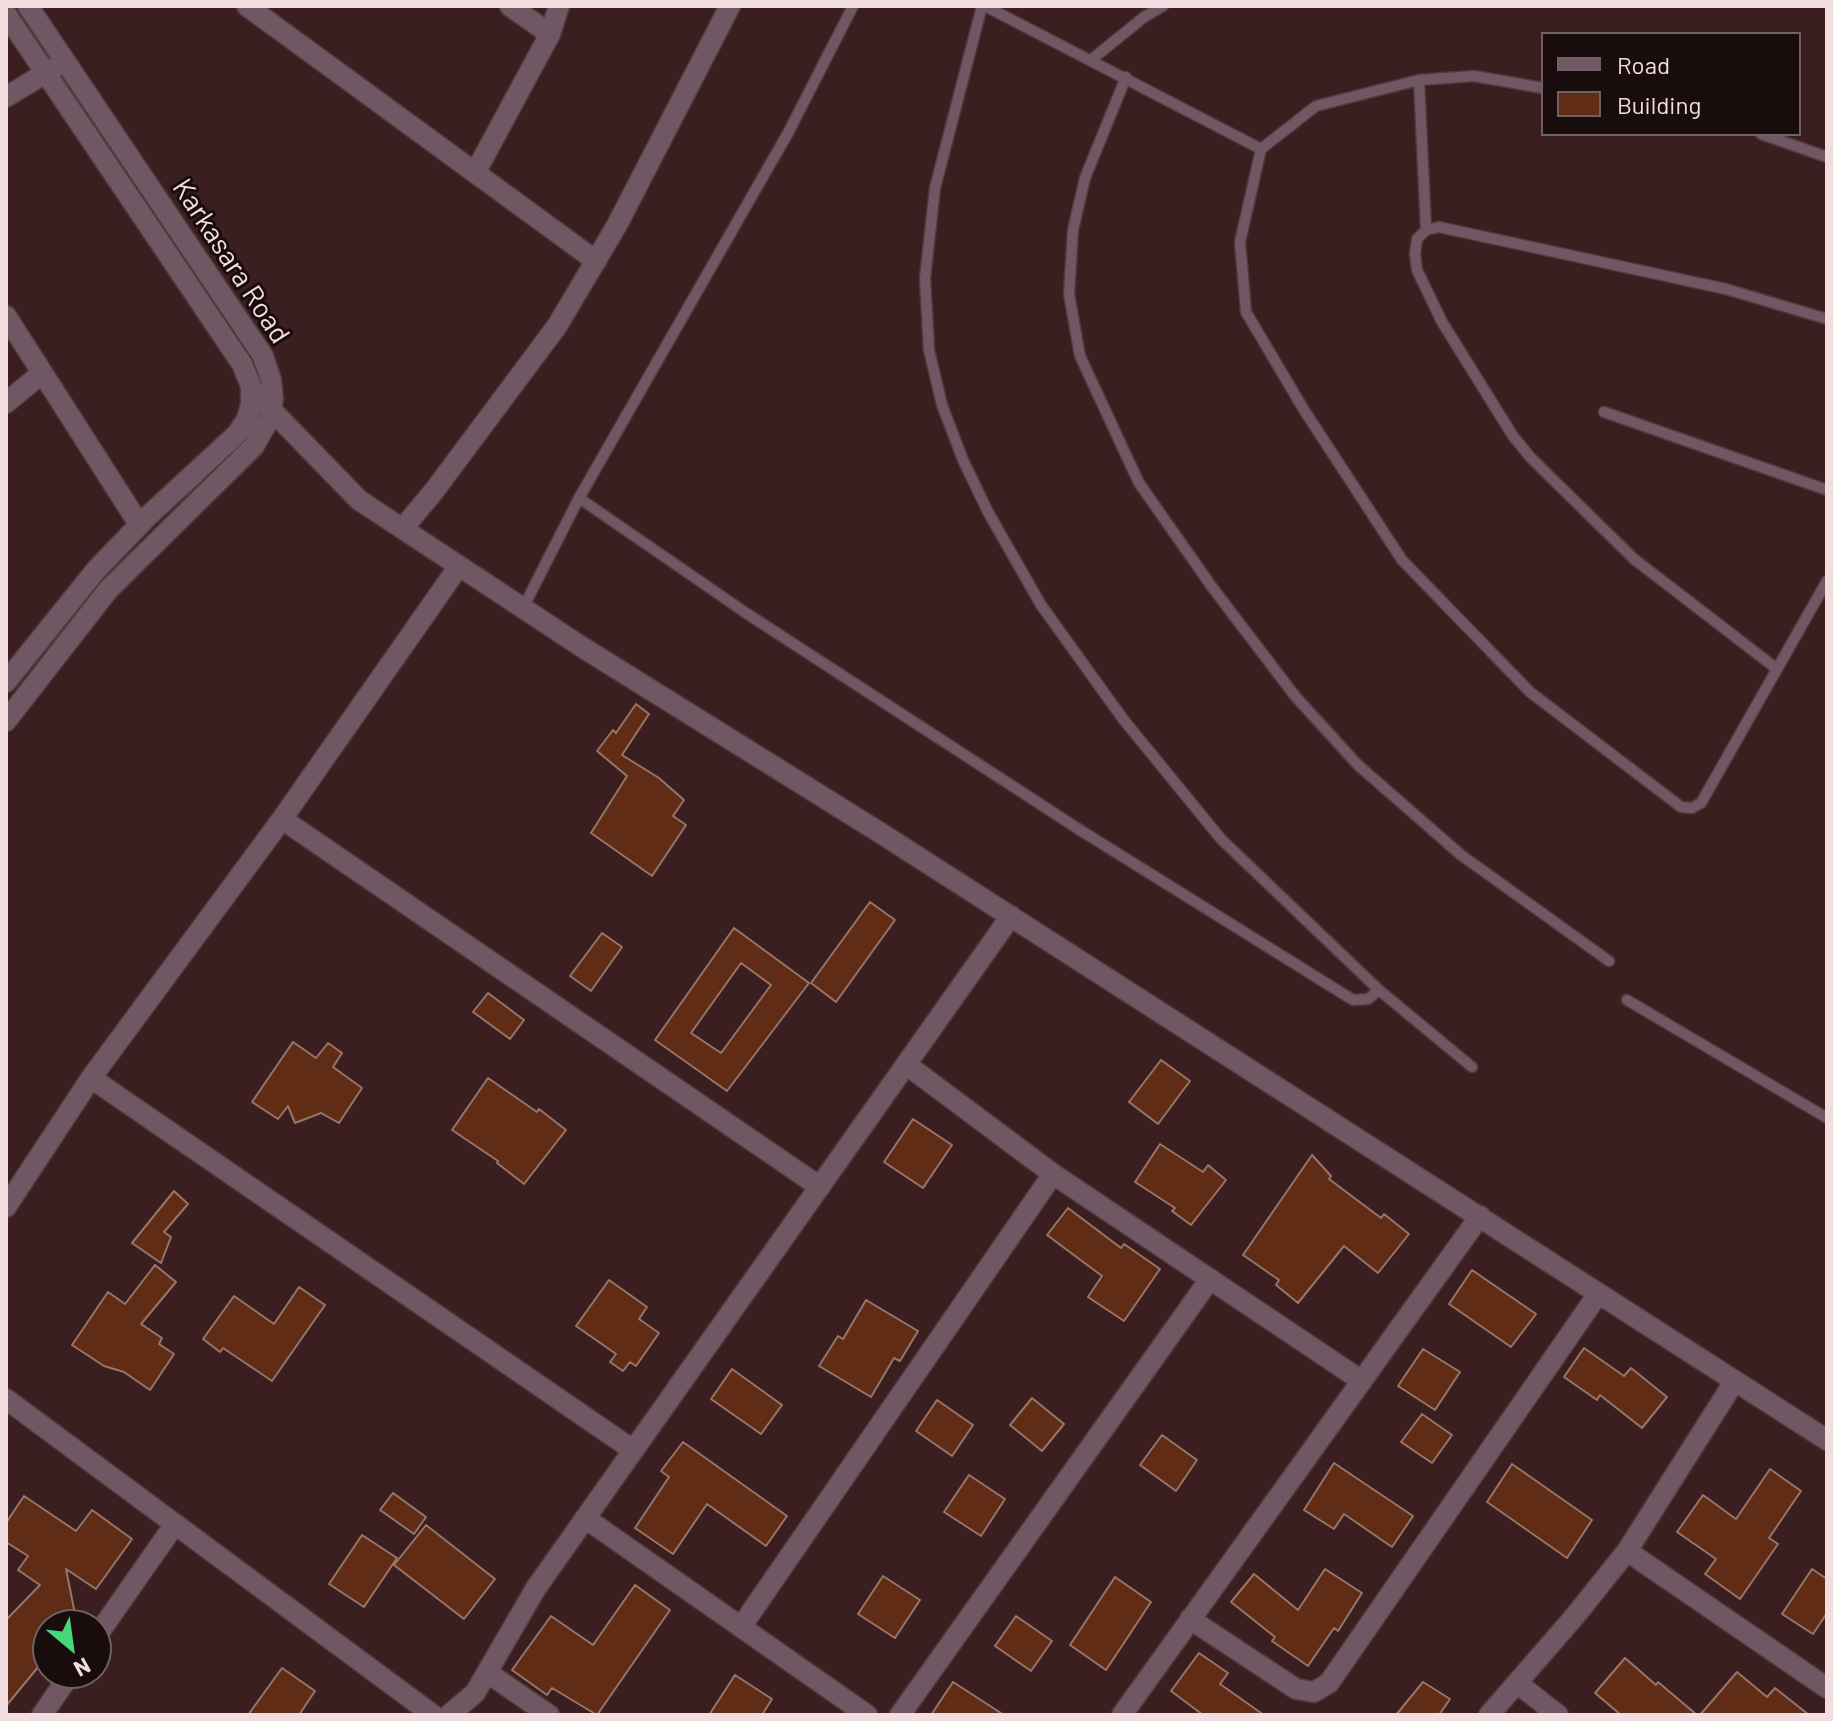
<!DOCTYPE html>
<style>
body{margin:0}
#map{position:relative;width:1833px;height:1721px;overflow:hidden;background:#3a1e20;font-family:Barlow,sans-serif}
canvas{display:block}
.frame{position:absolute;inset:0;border:8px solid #f2dedf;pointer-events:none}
.legend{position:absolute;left:1541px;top:32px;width:260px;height:104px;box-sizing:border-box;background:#190c0d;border:2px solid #706061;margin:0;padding:10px 14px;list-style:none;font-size:24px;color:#f2dedf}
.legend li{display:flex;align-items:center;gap:16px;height:40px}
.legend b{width:40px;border:2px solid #706061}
.north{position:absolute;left:32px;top:1609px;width:80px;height:80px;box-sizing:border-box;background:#190c0d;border:2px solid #706061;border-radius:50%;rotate:151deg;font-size:22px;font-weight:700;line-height:32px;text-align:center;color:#f2dedf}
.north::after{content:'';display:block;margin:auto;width:28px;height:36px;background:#45d77a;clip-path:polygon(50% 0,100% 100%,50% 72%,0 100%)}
</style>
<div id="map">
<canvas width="1833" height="1721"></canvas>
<div class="frame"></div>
<ul class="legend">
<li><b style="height:10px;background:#6f5763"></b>Road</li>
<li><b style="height:22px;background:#602c16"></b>Building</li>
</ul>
<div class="north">N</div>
</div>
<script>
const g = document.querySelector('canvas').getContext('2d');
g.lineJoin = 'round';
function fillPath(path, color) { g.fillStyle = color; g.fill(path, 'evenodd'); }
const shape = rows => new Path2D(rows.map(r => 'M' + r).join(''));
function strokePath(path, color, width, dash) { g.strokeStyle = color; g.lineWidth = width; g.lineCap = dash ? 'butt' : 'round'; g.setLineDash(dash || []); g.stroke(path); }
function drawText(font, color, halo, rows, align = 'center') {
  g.font = font + ' Barlow,sans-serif'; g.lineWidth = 6; g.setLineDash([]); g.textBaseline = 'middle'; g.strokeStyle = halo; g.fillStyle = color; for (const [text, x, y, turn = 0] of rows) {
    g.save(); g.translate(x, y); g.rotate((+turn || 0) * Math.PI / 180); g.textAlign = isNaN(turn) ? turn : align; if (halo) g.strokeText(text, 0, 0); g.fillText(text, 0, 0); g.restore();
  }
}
const building = shape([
 [636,704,649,714,622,755,659,778,684,800,673,816,686,825,652,876,591,833,627,776,597,751,613,730,616,733,636,704],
 [870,902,895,920,836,1002,811,983,870,902],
 [734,928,809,983,727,1091,655,1040,734,928],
 [741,963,771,985,721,1053,691,1033,741,963],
 [602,933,622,947,591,991,570,976,602,933],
 [488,993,524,1020,510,1039,473,1012,488,993],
 [293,1042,316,1058,328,1043,342,1053,333,1067,362,1088,339,1123,321,1113,295,1123,288,1106,278,1119,252,1102,293,1042],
 [1161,1060,1190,1081,1158,1124,1129,1102,1161,1060],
 [488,1078,537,1112,539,1109,566,1130,524,1184,497,1163,498,1161,452,1130,488,1078],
 [913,1119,952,1145,923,1188,884,1162,913,1119],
 [1160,1144,1203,1172,1208,1165,1226,1180,1191,1225,1172,1211,1175,1208,1135,1182,1160,1144],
 [1312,1155,1331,1176,1329,1179,1381,1218,1384,1214,1409,1234,1378,1273,1344,1246,1298,1303,1276,1285,1279,1280,1243,1255,1312,1155],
 [174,1191,188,1204,164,1232,171,1237,161,1263,132,1243,174,1191],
 [1068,1208,1121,1248,1124,1244,1160,1269,1124,1321,1088,1297,1102,1276,1047,1235,1068,1208],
 [155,1265,176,1282,141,1324,162,1338,159,1344,174,1354,150,1390,124,1372,104,1366,72,1345,108,1292,125,1304,155,1265],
 [1472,1270,1536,1314,1511,1347,1449,1304,1472,1270],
 [609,1280,647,1307,639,1319,659,1333,636,1366,630,1362,623,1371,610,1362,616,1354,576,1326,609,1280],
 [299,1287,325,1305,272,1381,223,1348,220,1352,203,1339,234,1296,274,1324,299,1287],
 [866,1300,918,1331,900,1361,894,1358,871,1397,819,1366,838,1336,843,1339,866,1300],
 [1584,1348,1624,1376,1631,1368,1667,1397,1642,1428,1600,1395,1597,1400,1564,1377,1584,1348],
 [1423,1349,1460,1372,1435,1410,1398,1386,1423,1349],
 [732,1369,782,1405,761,1434,711,1399,732,1369],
 [1032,1398,1064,1424,1042,1451,1010,1425,1032,1398],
 [937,1400,973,1425,952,1456,916,1431,937,1400],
 [1422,1414,1452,1435,1432,1463,1401,1442,1422,1414],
 [1162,1435,1197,1460,1176,1491,1140,1465,1162,1435],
 [683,1442,787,1516,766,1546,707,1504,673,1554,635,1528,669,1477,661,1471,683,1442],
 [1334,1463,1413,1516,1392,1547,1344,1514,1334,1529,1304,1510,1334,1463],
 [1512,1464,1592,1520,1567,1558,1487,1502,1512,1464],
 [1770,1469,1801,1491,1769,1538,1778,1544,1740,1599,1705,1574,1716,1559,1677,1532,1703,1495,1736,1519,1770,1469],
 [969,1475,1005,1499,981,1536,944,1512,969,1475],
 [393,1493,426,1517,414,1534,380,1510,393,1493],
 [24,1496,76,1531,92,1510,132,1539,96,1589,66,1569,76,1619,71,1625,48,1625,48,1655,6,1706,6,1620,40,1585,18,1570,28,1556,6,1542,6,1523,24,1496],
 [426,1525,495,1579,464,1619,394,1565,426,1525],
 [362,1535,397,1558,364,1607,329,1584,362,1535],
 [1325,1569,1362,1593,1338,1631,1334,1628,1308,1666,1272,1641,1275,1637,1231,1602,1254,1574,1298,1610,1325,1569],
 [1812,1569,1827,1579,1827,1613,1813,1634,1782,1614,1812,1569],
 [883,1576,920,1600,895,1638,858,1614,883,1576],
 [1115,1577,1151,1602,1106,1670,1070,1645,1115,1577],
 [635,1585,670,1610,597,1715,552,1688,547,1695,512,1670,551,1616,593,1645,635,1585],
 [1016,1616,1052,1641,1031,1671,995,1646,1016,1616],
 [1199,1653,1228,1673,1220,1684,1264,1715,1203,1715,1171,1691,1199,1653],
 [1625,1658,1656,1685,1658,1682,1697,1715,1621,1715,1595,1693,1625,1658],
 [282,1668,315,1691,299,1715,248,1715,282,1668],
 [1737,1672,1767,1697,1775,1688,1809,1715,1700,1715,1737,1672],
 [735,1675,772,1699,762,1715,709,1715,735,1675],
 [953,1682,1004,1715,931,1715,953,1682],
 [1423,1682,1450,1699,1439,1715,1396,1715,1423,1682]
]);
fillPath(building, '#602c16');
strokePath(building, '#967669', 2);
const service = shape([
 [982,6,935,188,925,278,929,350,942,405,963,460,988,512,1041,605,1123,719,1221,839,1379,990,1472,1067],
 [985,6,1261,149],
 [1091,60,1144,17,1163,6],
 [1126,77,1085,178,1073,230,1069,294,1080,356,1139,483,1212,587,1295,696,1358,765,1461,855,1609,961],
 [1419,80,1426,230],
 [1543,88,1474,76,1419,80,1316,106,1261,149,1240,242,1246,312,1304,410,1402,560,1530,692,1681,807,1692,808,1701,803,1827,581],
 [1761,134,1827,157],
 [1604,412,1827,490],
 [579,498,746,613,1080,830,1353,1000,1368,999,1379,990],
 [523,608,579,498,788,133,853,6],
 [1777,669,1634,559,1531,458,1513,436,1442,322,1417,270,1415,254,1417,239,1426,230,1439,227,1726,289,1827,319],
 [1627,1000,1827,1118]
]);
const minor = shape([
 [247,6,596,261],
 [510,6,550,34],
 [6,14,242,364,251,386,251,405,247,419,237,434,147,517,96,570,6,682],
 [6,97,54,68],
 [475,173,550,34,559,6],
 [6,316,139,524],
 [251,389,359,500,582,647,879,832,1827,1440],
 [6,403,42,373],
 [403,528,434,491,557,326,617,225,730,6],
 [6,721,108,590,254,446,268,421,273,399,271,380,263,356,28,6],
 [282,819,820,1187],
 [907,1065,1053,1174,1362,1381],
 [91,1078,633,1450],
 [6,1207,91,1078,282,819,459,566],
 [6,1399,433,1715],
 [585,1518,867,1715],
 [1627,1551,1827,1688],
 [1190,1619,1296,1689,1314,1692,1329,1683,1598,1294],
 [741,1627,1053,1174],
 [96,1637,175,1524],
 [488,1673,549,1715],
 [1517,1683,1558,1715],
 [42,1715,71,1673],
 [449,1715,475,1693,536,1588,1011,916],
 [900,1715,1210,1279],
 [1122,1715,1480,1216],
 [1489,1715,1575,1616,1627,1551,1734,1382]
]);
strokePath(service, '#54393b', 13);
strokePath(minor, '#54393b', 23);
strokePath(service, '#6f5763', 10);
strokePath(minor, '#6f5763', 20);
drawText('28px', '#f2dedf', '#190c0d', [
 ["Karkasara Road",231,261,57]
]);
</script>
